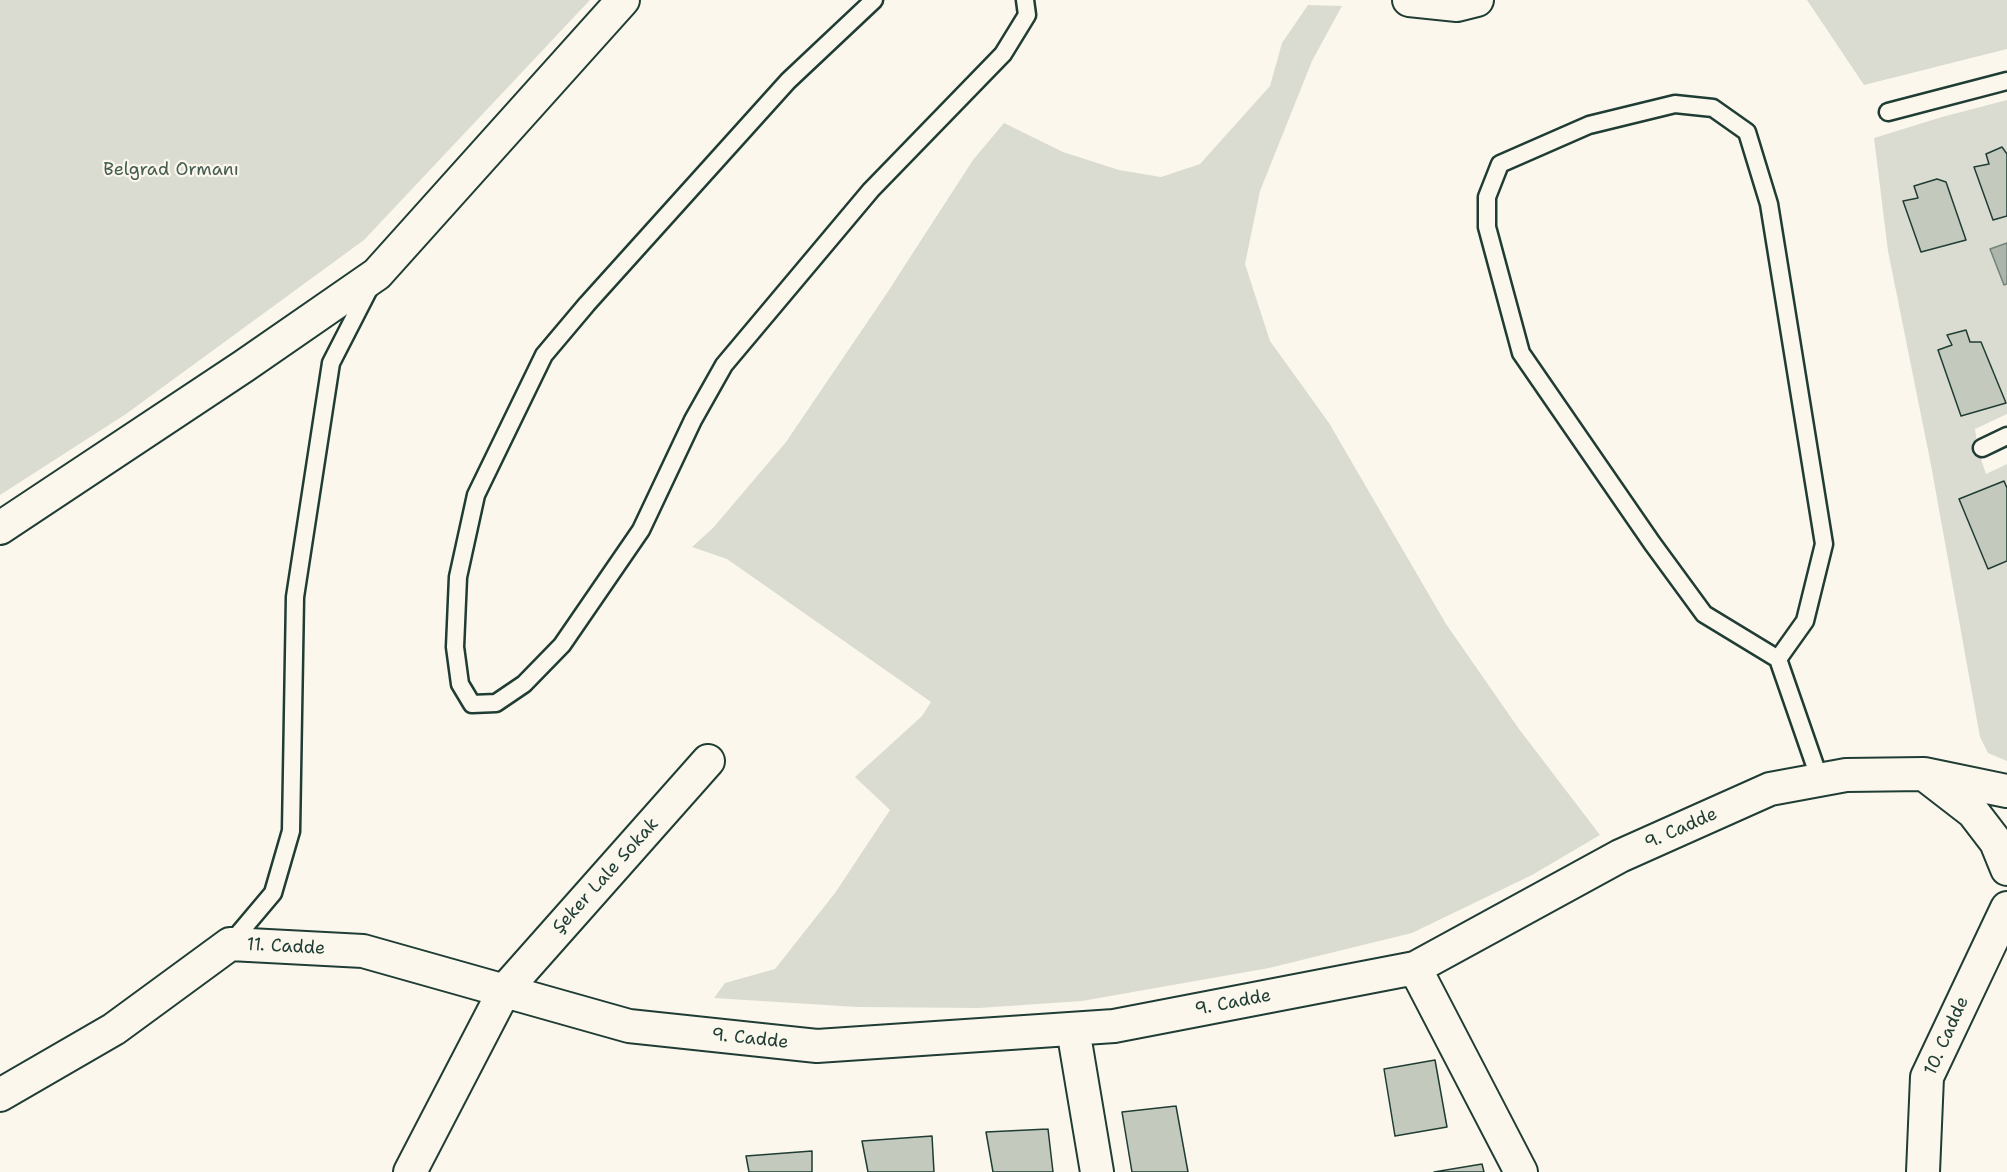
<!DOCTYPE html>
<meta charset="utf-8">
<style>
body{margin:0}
canvas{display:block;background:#fbf7ec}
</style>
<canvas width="2007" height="1172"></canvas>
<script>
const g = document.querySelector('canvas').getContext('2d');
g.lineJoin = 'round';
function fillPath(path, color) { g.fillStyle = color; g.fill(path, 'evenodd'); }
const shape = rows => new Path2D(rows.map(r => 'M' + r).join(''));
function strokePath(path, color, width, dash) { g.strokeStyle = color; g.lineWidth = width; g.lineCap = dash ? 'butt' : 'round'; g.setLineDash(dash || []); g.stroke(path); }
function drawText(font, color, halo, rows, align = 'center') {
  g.font = font + ' "Shantell Sans",sans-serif'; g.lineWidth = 4.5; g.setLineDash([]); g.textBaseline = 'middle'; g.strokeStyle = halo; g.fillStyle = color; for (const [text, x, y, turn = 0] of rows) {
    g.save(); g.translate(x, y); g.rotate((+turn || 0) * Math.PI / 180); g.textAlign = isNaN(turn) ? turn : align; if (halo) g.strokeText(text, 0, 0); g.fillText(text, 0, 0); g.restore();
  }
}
fillPath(shape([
 [0,0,590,0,364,240,126,414,0,495],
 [1807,0,2007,0,2007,49,1864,85],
 [1308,5,1342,6,1312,61,1260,191,1245,264,1270,341,1329,423,1446,624,1519,729,1600,835,1532,875,1412,933,1269,968,1082,1001,979,1008,857,1007,714,998,725,983,775,969,835,893,890,810,855,777,922,716,931,702,727,559,692,547,713,528,786,442,885,296,973,160,1004,123,1063,152,1119,170,1161,177,1200,164,1270,86,1282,43],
 [2007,100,2007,414,1975,429,1978,450,1986,474,2007,464,2007,761,1988,753,1980,737,1931,465,1888,251,1874,138,1942,117]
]), '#dbdcd1');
const water = shape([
 [2007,243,2007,284,2004,285,1990,249,2007,243]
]);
fillPath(water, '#adb4aa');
strokePath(water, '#74847b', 1.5);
const building = shape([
 [2002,147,2007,154,2007,216,1993,220,1974,167,1989,164,1986,154,2002,147],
 [1937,179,1946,182,1966,240,1921,252,1903,201,1918,198,1914,186,1937,179],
 [1966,330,1970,342,1981,342,2006,403,1961,416,1938,350,1952,345,1947,335,1966,330],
 [2004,481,2007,488,2007,561,1988,569,1959,499,2004,481],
 [1435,1060,1447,1127,1395,1136,1384,1069,1435,1060],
 [1176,1106,1188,1172,1132,1172,1122,1112,1176,1106],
 [1048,1129,1053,1172,993,1172,986,1132,1048,1129],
 [932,1136,934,1172,868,1172,862,1141,932,1136],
 [812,1151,812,1172,749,1172,746,1156,812,1151],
 [1482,1164,1484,1172,1434,1172,1482,1164]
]);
fillPath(building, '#c4c9be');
strokePath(building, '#1f3d34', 1.5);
const service = shape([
 [874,0,788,81,587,304,544,355,476,495,458,577,455,647,460,684,472,704,496,703,524,684,562,645,641,530,693,420,724,365,871,190,1003,54,1027,15,1025,0],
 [1888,112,2007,81],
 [1982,448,2007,436],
 [1778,659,1704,614,1652,543,1521,353,1487,227,1487,197,1500,164,1589,125,1675,104,1713,108,1747,132,1769,204,1824,544,1805,621,1778,659,1820,780],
 [230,944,273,893,291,831,295,597,331,363,371,285]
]);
const minor = shape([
 [1409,0,1457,5,1477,0],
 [0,528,244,366,377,274,623,0],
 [1929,778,1973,812,1996,842,2007,869],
 [1415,968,1521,1172],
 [1073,1029,1097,1172],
 [0,1095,114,1029,230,944,363,951,629,1026,817,1046,1114,1026,1415,968,1620,856,1770,789,1846,775,1924,774,2007,791],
 [410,1172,504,991,708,761],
 [1923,1172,1927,1077,2007,908]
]);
strokePath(service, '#1f3d34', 21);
strokePath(minor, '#1f3d34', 36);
strokePath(service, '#fbf7ec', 16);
strokePath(minor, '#fbf7ec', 32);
drawText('18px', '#455d53', '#fbf7ec', [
 ["Belgrad Ormanı",171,170]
]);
drawText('18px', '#1f3d34', '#fbf7ec', [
 ["9. Cadde",1681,829,-24],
 ["Şeker Lale Sokak",606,876,-48],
 ["11. Cadde",286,947,3],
 ["9. Cadde",1233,1003,-11],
 ["10. Cadde",1947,1036,-66],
 ["9. Cadde",750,1039,6]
]);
</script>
